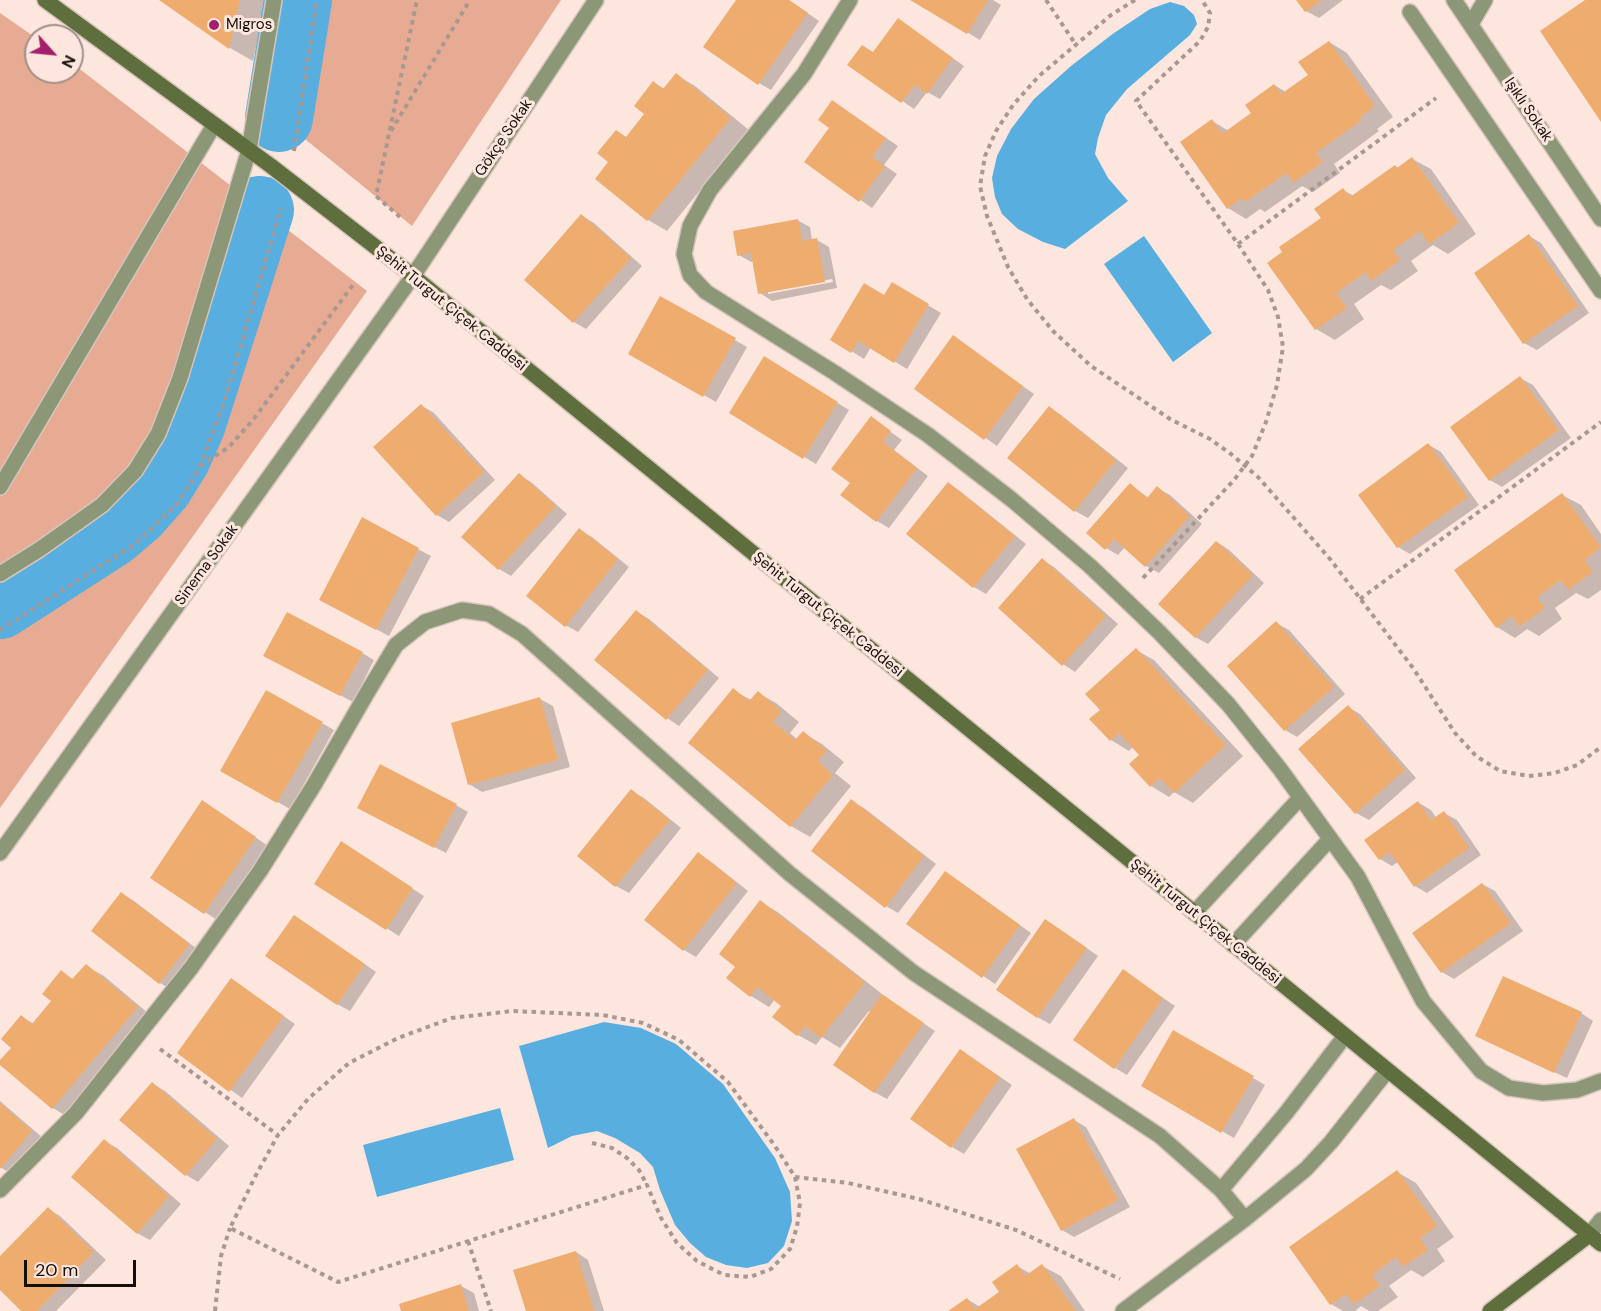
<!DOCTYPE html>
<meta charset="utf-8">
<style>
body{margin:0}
#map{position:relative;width:1601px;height:1311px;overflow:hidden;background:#fce6de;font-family:"DM Sans",sans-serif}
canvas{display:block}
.north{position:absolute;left:24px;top:24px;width:60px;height:60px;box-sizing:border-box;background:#fce6de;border:2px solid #a0908a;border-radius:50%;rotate:117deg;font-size:16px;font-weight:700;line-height:24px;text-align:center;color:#150f0c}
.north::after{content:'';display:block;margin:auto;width:21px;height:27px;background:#a5206b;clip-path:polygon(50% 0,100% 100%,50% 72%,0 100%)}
.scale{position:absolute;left:24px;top:1260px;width:112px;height:27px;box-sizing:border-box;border:3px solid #150f0c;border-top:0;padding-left:8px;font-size:18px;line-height:21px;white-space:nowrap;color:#150f0c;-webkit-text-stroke:4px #fce6de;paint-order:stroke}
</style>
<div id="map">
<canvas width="1601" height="1311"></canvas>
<div class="north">N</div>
<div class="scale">20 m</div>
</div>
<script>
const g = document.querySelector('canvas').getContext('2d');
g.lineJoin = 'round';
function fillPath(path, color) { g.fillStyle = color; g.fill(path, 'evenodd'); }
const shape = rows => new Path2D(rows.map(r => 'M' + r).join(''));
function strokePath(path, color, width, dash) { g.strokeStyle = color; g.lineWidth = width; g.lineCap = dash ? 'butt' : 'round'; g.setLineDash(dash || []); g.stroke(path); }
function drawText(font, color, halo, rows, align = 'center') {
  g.font = font + ' "DM Sans",sans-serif'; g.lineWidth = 6; g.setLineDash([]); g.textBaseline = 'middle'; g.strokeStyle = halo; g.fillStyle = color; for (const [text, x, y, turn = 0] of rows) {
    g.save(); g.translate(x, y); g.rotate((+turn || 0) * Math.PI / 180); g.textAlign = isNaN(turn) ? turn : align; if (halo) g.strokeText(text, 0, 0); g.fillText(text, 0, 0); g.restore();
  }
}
fillPath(shape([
 [298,0,561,0,412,226,279,118],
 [0,13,36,38,36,72,72,72,72,63,367,291,0,808]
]), '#e7ab93');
fillPath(shape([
 [1170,2,1184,6,1194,15,1197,24,1190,35,1127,89,1106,115,1098,138,1095,154,1108,178,1128,201,1065,249,1043,242,1018,229,1002,214,995,197,992,178,997,156,1011,129,1034,99,1071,66,1114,33,1150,9],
 [1144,236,1212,333,1173,362,1104,264],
 [604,1022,641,1028,676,1044,723,1084,775,1158,790,1192,792,1221,784,1246,768,1263,747,1268,726,1265,706,1257,690,1243,675,1225,660,1190,653,1167,640,1153,615,1138,597,1131,572,1136,548,1148,519,1046],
 [500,1108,514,1160,377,1197,363,1145]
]), '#58aedf');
fillPath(shape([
 [161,0,266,0,253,61,230,48],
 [737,0,789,0,819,21,771,90,759,83],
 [913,0,993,0,1001,5,980,40],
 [1298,0,1343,0,1319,18,1306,11],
 [898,20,964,66,940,99,927,92,914,109,849,64,874,53],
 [1329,42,1347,53,1393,117,1377,129,1379,131,1334,164,1340,173,1313,192,1302,186,1265,212,1260,209,1246,219,1228,208,1212,121,1229,131,1253,113,1274,85,1286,92,1310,76],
 [676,75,695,86,749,130,667,231,648,220,597,178,646,114,654,83,665,89],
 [833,102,898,146,884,165,897,174,872,208,806,162,831,127],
 [1412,159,1431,169,1476,234,1448,254,1433,245,1411,261,1418,271,1391,290,1381,285,1354,304,1364,319,1335,340,1316,329,1323,219,1343,190,1354,196,1395,166,1399,168],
 [582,216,594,223,642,266,586,329,574,322,526,279],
 [797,220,810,227,812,240,817,240,829,247,837,288,772,301,760,293,754,261,751,262,739,255],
 [832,279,833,282,768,294,768,291],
 [1529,236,1541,243,1589,313,1537,350,1524,343],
 [892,284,941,313,907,369,871,347,864,359,832,339,884,297],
 [661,298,747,347,716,402,630,353],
 [953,337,1034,394,997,446,916,389],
 [764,358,849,410,816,464,731,413],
 [1520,378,1533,385,1571,438,1502,487,1490,480],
 [422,406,434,413,495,480,449,522,437,515],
 [1049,408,1061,415,1128,468,1088,518,1075,511,1009,458],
 [871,418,902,440,894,450,928,476,889,528,877,521,852,483],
 [1429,445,1441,452,1479,505,1410,554,1398,547],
 [519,475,531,482,567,514,511,576,499,569],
 [948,483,960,491,1026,544,986,594,974,587,908,534],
 [1130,485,1149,498,1157,488,1170,495,1202,524,1159,573,1146,566,1125,547,1118,555,1106,548],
 [1562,495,1581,505,1601,534,1601,590,1588,599,1576,593,1555,608,1562,619,1539,636,1527,629,1515,638,1497,627],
 [363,520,431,556,389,636,333,606],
 [579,530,592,537,629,567,578,632,565,625],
 [1217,542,1229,550,1264,583,1208,644,1195,637],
 [1042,560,1054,567,1118,624,1075,672,1063,664],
 [637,612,649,619,719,678,679,726,667,718],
 [1276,623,1289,630,1345,694,1297,737,1285,730],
 [1136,650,1154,660,1243,756,1193,803,1174,792,1169,797,1151,786,1131,764,1141,755,1133,747,1129,751,1111,740,1102,710],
 [362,653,374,660,353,702,278,662],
 [733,690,751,700,758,693,776,703,799,722,790,733,798,740,803,733,822,744,844,762,835,773,851,786,810,837,791,826,690,743],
 [267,692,334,730,290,809,222,770],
 [540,699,553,706,570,767,482,792,469,784],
 [1348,707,1360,714,1416,778,1369,820,1356,813],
 [631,791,644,798,681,828,629,893,616,886,579,855],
 [851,801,864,808,936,864,898,913,886,906],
 [1419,803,1431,810,1437,819,1444,813,1457,820,1481,855,1427,893,1415,886,1398,862,1392,866,1380,859],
 [456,805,468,812,446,853,371,814],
 [215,809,268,846,217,920,152,877],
 [353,851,424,896,399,936,316,883],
 [698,854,710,861,748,891,696,957,684,950,646,920],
 [957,880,1031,933,995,984,908,924],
 [1482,884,1495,891,1523,931,1454,979,1442,972],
 [122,894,134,901,201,952,172,990,160,983],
 [761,902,779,913,882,994,881,995,935,1031,887,1099,874,1092,871,1013,869,1011,840,1048,822,1037,816,1045,798,1035,783,1005,775,999,769,1007,751,996,728,978,737,967],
 [307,924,376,972,350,1011,337,1004],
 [1058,928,1098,956,1050,1024,1037,1017],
 [86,966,104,976,155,1019,71,1119,53,1108,0,1063,13,1047,22,1017,34,1024,53,1001,61,972,74,980],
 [1135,979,1175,1006,1127,1075,1115,1068],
 [232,980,295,1024,242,1098,179,1053],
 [1581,1013,1593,1021,1567,1078,1489,1042],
 [1174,1032,1265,1085,1234,1138,1143,1086],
 [972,1058,1012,1085,964,1154,952,1147],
 [153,1084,165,1091,229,1146,198,1182,186,1175],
 [0,1101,44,1139,13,1175,0,1167],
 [1074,1120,1086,1127,1130,1207,1074,1237,1062,1230],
 [104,1141,117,1148,181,1204,150,1240,137,1233],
 [1397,1172,1416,1183,1454,1237,1437,1249,1445,1261,1423,1277,1411,1270,1389,1286,1398,1297,1378,1311,1369,1311,1361,1306,1355,1311,1343,1311,1331,1304],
 [48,1209,60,1216,106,1260,56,1311,23,1311,0,1288,0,1258],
 [576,1252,588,1260,604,1311,527,1311],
 [1017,1266,1031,1274,1042,1266,1061,1276,1085,1311,951,1311,967,1299,980,1307,1001,1292],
 [461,1286,474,1293,479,1311,403,1311]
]), '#0003');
strokePath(shape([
 [279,118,298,0],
 [0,605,110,534,136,512,159,486,177,457,192,423,260,210]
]), '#58aedf', 68);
fillPath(shape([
 [159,0,240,0,229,49],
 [736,0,789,0,808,13,758,85,703,47],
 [910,0,988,0,967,34],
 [1296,0,1322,0,1305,12],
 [1585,0,1601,0,1601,122,1540,31],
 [898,18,953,58,927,94,915,85,901,103,847,65,862,45,873,52],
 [1329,41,1375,106,1359,118,1362,120,1316,153,1323,162,1293,183,1287,173,1245,202,1242,198,1227,209,1180,142,1212,119,1222,134,1251,113,1245,105,1274,84,1281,94,1308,75,1298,62],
 [676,73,731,118,647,221,595,179,608,162,597,153,616,130,626,137,644,114,634,106,653,81,663,89],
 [832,100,886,138,872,157,885,166,859,202,804,162,829,128,818,120],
 [1412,157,1459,223,1429,244,1420,231,1393,250,1400,260,1371,281,1366,272,1336,293,1347,308,1315,330,1267,263,1282,252,1279,247,1321,218,1314,209,1343,188,1350,197,1395,165,1397,168],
 [581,214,631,258,573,323,524,280],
 [798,219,802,241,817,238,825,282,758,294,751,253,737,256,733,231],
 [1529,234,1578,306,1523,344,1474,273],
 [892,282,929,304,894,363,858,341,851,353,830,340,864,283,884,295],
 [660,296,736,338,703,397,628,354],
 [953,335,1023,386,984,440,914,389],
 [764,356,838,402,803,459,729,413],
 [1520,376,1559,430,1489,481,1450,427],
 [421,404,484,472,436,516,373,447],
 [1049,406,1116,460,1074,512,1007,458],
 [871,416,891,431,883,442,917,468,876,522,840,495,850,483,831,469],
 [1428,443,1468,497,1397,548,1358,495],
 [519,473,556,506,498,570,461,537],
 [948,482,1015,536,973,588,906,534],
 [1130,483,1147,498,1157,486,1190,516,1145,567,1114,539,1105,550,1086,533],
 [1562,493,1601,547,1585,560,1593,572,1568,590,1561,580,1537,597,1545,608,1519,627,1512,616,1496,628,1454,570],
 [362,517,419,548,376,630,319,600],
 [579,528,618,559,565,627,526,596],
 [1216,541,1253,575,1195,638,1158,604],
 [1042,558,1106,616,1062,666,998,608],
 [636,610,708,670,666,720,594,660],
 [287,612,363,652,340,696,263,656],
 [1276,621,1334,687,1284,731,1227,666],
 [1136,648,1226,745,1174,793,1160,778,1150,787,1129,764,1139,755,1119,733,1110,741,1089,719,1100,710,1085,694],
 [733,688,749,701,758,691,781,711,773,722,795,740,803,731,827,751,818,761,833,775,790,827,688,743],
 [266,690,323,722,277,803,220,771],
 [540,697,558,760,468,785,451,723],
 [1348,705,1405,770,1355,814,1298,749],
 [380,764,457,804,434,848,357,808],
 [631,789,670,820,615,887,577,856],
 [851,799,924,856,885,908,811,851],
 [202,800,256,837,204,914,150,878],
 [1418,801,1431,820,1444,811,1469,848,1414,887,1390,852,1379,860,1364,840],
 [341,841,413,888,386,930,314,884],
 [698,852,737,883,683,951,644,920],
 [945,871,1020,925,982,978,906,924],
 [1482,883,1511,923,1441,973,1412,933],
 [121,892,190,944,159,984,91,931],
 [760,900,865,982,821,1038,805,1026,797,1036,772,1017,781,1006,757,987,750,997,726,978,735,967,719,954],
 [294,915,365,964,337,1005,265,956],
 [1045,919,1087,948,1037,1018,996,990],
 [86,964,138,1007,52,1109,0,1065,0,1060,11,1048,1,1039,21,1015,32,1024,51,1001,42,994,61,970,72,979],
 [1123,969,1163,998,1114,1069,1073,1040],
 [1503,976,1582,1012,1554,1073,1475,1036],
 [231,978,284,1016,229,1092,177,1053],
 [882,994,924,1023,874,1093,833,1065],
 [1173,1030,1254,1076,1221,1133,1141,1086],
 [960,1049,1000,1077,951,1148,910,1119],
 [152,1082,217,1139,185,1176,119,1120],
 [0,1103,32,1131,0,1169],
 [1074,1118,1118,1200,1061,1231,1016,1149],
 [104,1139,169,1196,137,1234,71,1177],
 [1397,1170,1437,1226,1420,1238,1428,1250,1403,1267,1396,1257,1372,1275,1380,1286,1354,1304,1346,1294,1330,1305,1289,1247],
 [48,1207,94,1252,37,1311,21,1311,0,1290,0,1256],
 [576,1251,594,1311,526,1311,513,1270],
 [1017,1264,1025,1276,1042,1264,1076,1311,948,1311,967,1298,975,1309,999,1292,992,1282],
 [461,1284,469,1311,401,1311,399,1304]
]), '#eeac6f');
const lane = shape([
 [850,0,804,74,710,190,690,226,684,254,690,275,706,292,835,373,928,435,1011,499,1090,566,1159,632,1228,704,1280,769,1358,877,1423,1001,1481,1071,1509,1088,1543,1093,1577,1090,1601,1081],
 [1410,12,1601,291],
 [1194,913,1300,798],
 [1233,945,1330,839],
 [0,1190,76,1113,191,968,260,871,314,785,367,693,396,645,425,622,462,610,489,614,522,634,790,874,914,973,1160,1136,1221,1190,1245,1219],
 [1221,1190,1286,1113,1345,1036],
 [1123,1311,1245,1219,1306,1169,1331,1142,1387,1071]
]);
const street = shape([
 [1454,0,1601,219],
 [1471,24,1485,0],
 [0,487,214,125],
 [0,574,40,549,102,505,135,471,158,434,180,378,249,150,274,0],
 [0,853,413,276,596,0],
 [1589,1235,1601,1220]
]);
const secondary = shape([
 [45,0,271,166,413,276,1601,1244],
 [1490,1311,1589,1235]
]);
strokePath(lane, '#d7c4bc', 18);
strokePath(street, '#d7c4bc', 18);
strokePath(secondary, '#d7c4bc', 18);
strokePath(shape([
 [1046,0,1076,45],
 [1135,0,1111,15,1039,76,1013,105,996,131,985,156,980,186,987,216,1008,267,1027,299,1053,331,1091,366,1170,419,1210,439,1231,454,1258,477,1330,559,1413,668,1455,733,1476,756,1500,771,1529,776,1555,773,1577,765,1601,747],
 [391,131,470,0],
 [294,151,317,0],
 [400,217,376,196,417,0],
 [1238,244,1436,98],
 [200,466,229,447,253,420,355,282],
 [1143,578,1234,480,1252,456,1266,422,1277,385,1283,347,1278,317,1268,290,1238,244,1136,101,1200,41,1208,27,1210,13,1202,0],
 [1360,599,1601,422],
 [0,630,135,544,175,506,189,486,200,466,224,403,281,208],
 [160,1049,278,1135],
 [592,1143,612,1148,627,1158,639,1170,647,1185],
 [795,1177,800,1203,797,1227,790,1249,771,1269,750,1277,724,1275,697,1261,677,1243,661,1218,647,1185,338,1282,230,1228,256,1175,278,1135,308,1099,349,1063,398,1038,452,1018,512,1011,603,1015,643,1023,679,1040,728,1082,775,1146,795,1177,848,1183,919,1199,1016,1230,1120,1279],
 [468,1241,491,1311],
 [215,1311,221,1256,230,1228]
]), '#a89891', 4, [4.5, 4.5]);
strokePath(lane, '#8b9776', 15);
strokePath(street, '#8b9776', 15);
strokePath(secondary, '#5e6e3c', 15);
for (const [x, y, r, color] of [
 [214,25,6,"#a5206b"]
]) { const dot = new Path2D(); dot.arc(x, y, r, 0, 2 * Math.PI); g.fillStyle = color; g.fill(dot); strokePath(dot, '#fce6de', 2); }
drawText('15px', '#150f0c', '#fce6de', [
 ["Migros",226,25]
], 'left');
drawText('15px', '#150f0c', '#fce6de', [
 ["Işıklı Sokak",1528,110,56],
 ["Gökçe Sokak",504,138,-56],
 ["Şehit Turgut Çiçek Caddesi",451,309,39],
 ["Sinema Sokak",207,565,-54],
 ["Şehit Turgut Çiçek Caddesi",828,615,39],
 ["Şehit Turgut Çiçek Caddesi",1205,922,39]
]);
</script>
